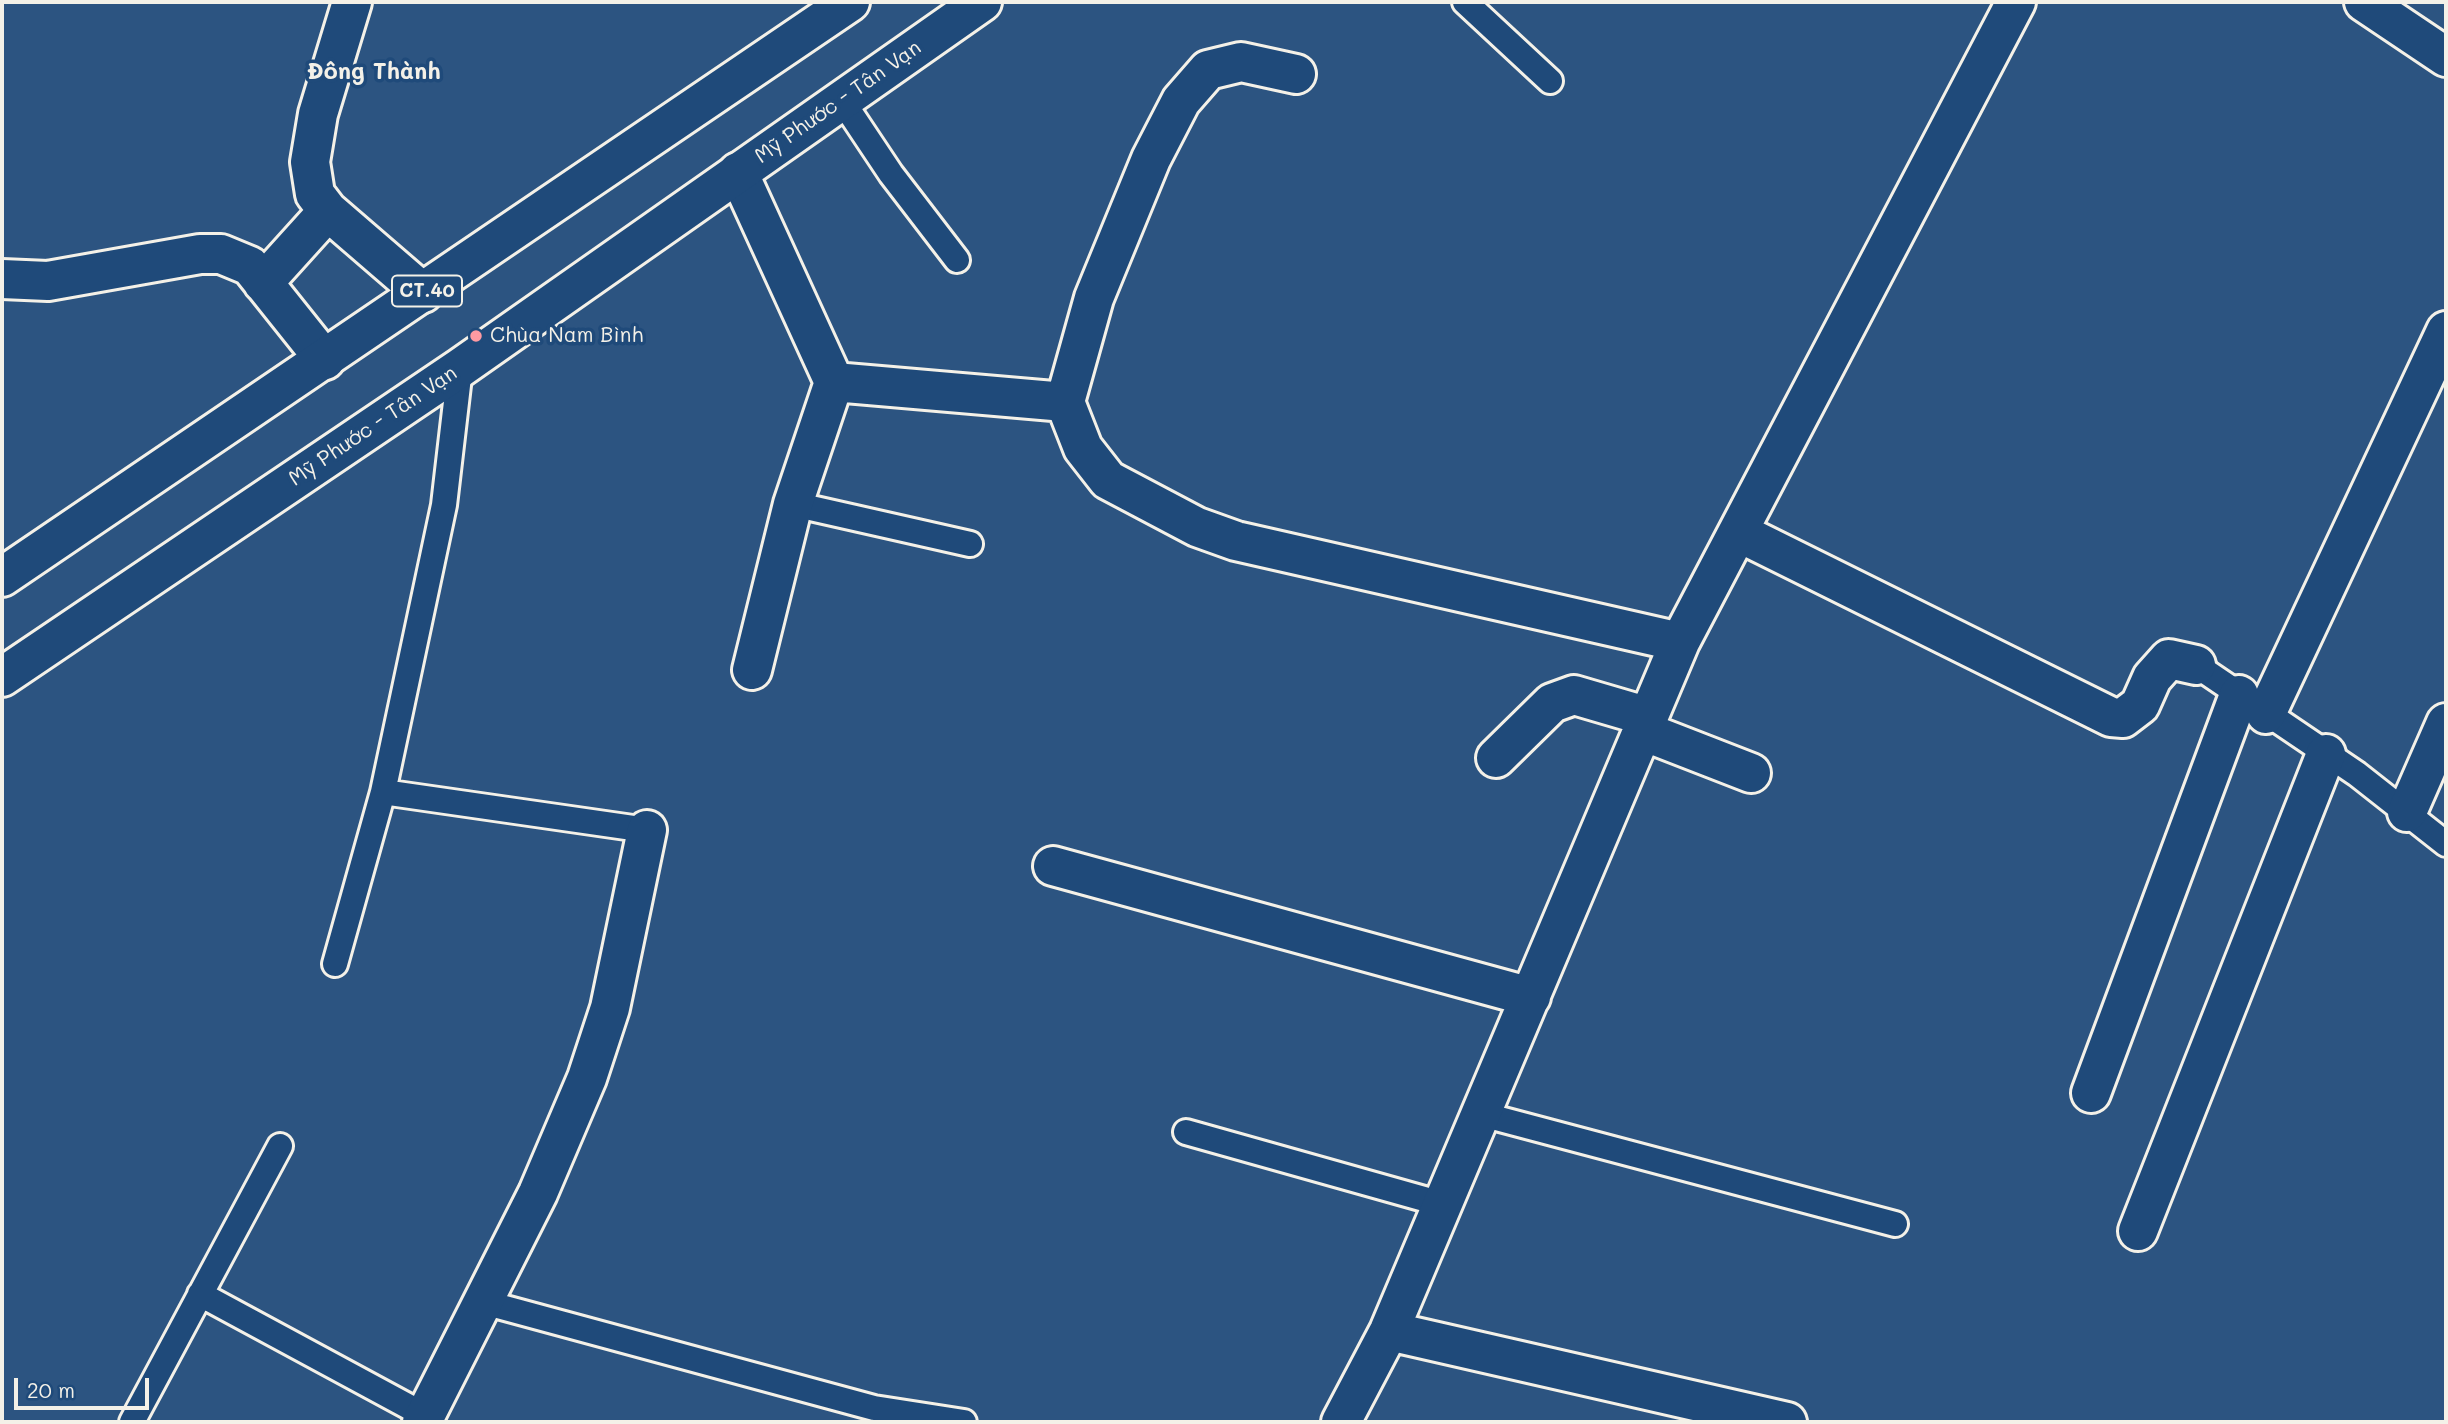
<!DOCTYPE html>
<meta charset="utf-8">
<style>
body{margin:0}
#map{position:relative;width:2448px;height:1424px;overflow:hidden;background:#2c5481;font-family:Mali,sans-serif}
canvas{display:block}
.frame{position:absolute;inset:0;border:4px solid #f4f1e8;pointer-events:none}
.scale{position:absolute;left:14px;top:1378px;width:135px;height:32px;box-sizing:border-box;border:4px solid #f4f1e8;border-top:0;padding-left:9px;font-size:21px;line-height:24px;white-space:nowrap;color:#f4f1e8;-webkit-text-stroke:5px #1f4a7a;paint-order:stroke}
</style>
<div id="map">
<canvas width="2448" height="1424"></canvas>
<div class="frame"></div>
<div class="scale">20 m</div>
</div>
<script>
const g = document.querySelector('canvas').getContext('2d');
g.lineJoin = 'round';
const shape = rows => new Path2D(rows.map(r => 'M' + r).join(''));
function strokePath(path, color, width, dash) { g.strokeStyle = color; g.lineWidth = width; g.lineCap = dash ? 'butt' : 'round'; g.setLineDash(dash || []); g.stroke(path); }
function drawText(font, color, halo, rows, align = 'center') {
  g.font = font + ' Mali,sans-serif'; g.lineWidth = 7; g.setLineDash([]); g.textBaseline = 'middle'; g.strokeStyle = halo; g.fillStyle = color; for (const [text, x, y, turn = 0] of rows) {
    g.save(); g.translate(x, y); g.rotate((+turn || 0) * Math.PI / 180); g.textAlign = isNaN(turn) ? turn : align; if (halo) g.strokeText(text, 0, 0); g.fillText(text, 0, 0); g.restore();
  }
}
const service = shape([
 [1465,2,1550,81],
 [841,99,891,174,957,260],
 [793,504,970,544],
 [2196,665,2357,774,2446,844],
 [383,792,647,830],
 [335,964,383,792,444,505,460,368],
 [1481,1114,1895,1224],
 [1186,1132,1442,1204],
 [200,1294,426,1416],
 [483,1302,874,1408,964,1422],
 [132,1422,280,1146]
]);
const minor = shape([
 [352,2,318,114,310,162,315,194,328,211,423,293],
 [2364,2,2446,57],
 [738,172,834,382],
 [2,279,48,281,200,254,221,254,250,266,325,360],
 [263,283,328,211],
 [1065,402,1094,298,1151,159,1181,101,1208,70,1241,62,1296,74],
 [1738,532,2111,717,2123,718,2140,705,2152,678,2169,659,2196,665],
 [752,670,793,504,834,382,1065,402,1083,448,1108,480,1197,527,1236,541,1680,642],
 [2266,714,2446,331],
 [1643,731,1751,773],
 [1496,758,1552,703,1574,695,1649,717],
 [2407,812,2446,723],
 [1053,866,1531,997],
 [2091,1093,2239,695],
 [2138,1231,2326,754],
 [1389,1331,1787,1422],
 [422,1422,538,1193,587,1078,610,1008,647,830],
 [1341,1422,1389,1331,1680,642,2016,2]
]);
const primary = shape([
 [2,577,850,2],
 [2,677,460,368,982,2]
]);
strokePath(service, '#f4f1e8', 30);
strokePath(minor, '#f4f1e8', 44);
strokePath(primary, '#f4f1e8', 44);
strokePath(service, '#1f4a7a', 24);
strokePath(minor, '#1f4a7a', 38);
strokePath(primary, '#1f4a7a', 38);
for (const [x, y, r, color] of [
 [476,336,7,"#ff9aa2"]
]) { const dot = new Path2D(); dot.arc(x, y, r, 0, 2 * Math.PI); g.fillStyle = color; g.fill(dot); strokePath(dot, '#1f4a7a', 2.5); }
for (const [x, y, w] of [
 [427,291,70]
]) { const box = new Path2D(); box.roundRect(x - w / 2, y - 15.5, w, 31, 5); g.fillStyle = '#1f4a7a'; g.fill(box); strokePath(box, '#f4f1e8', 2); }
drawText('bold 19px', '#f4f1e8', null, [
 ["CT.40",427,291]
]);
drawText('21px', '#f4f1e8', '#1f4a7a', [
 ["Mỹ Phước - Tân Vạn",838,102,-35],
 ["Mỹ Phước - Tân Vạn",373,426,-34]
]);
drawText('21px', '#f4f1e8', '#1f4a7a', [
 ["Chùa Nam Bình",490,336]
], 'left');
drawText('bold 23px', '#f4f1e8', '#1f4a7a', [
 ["Đông Thành",374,72]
]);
</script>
